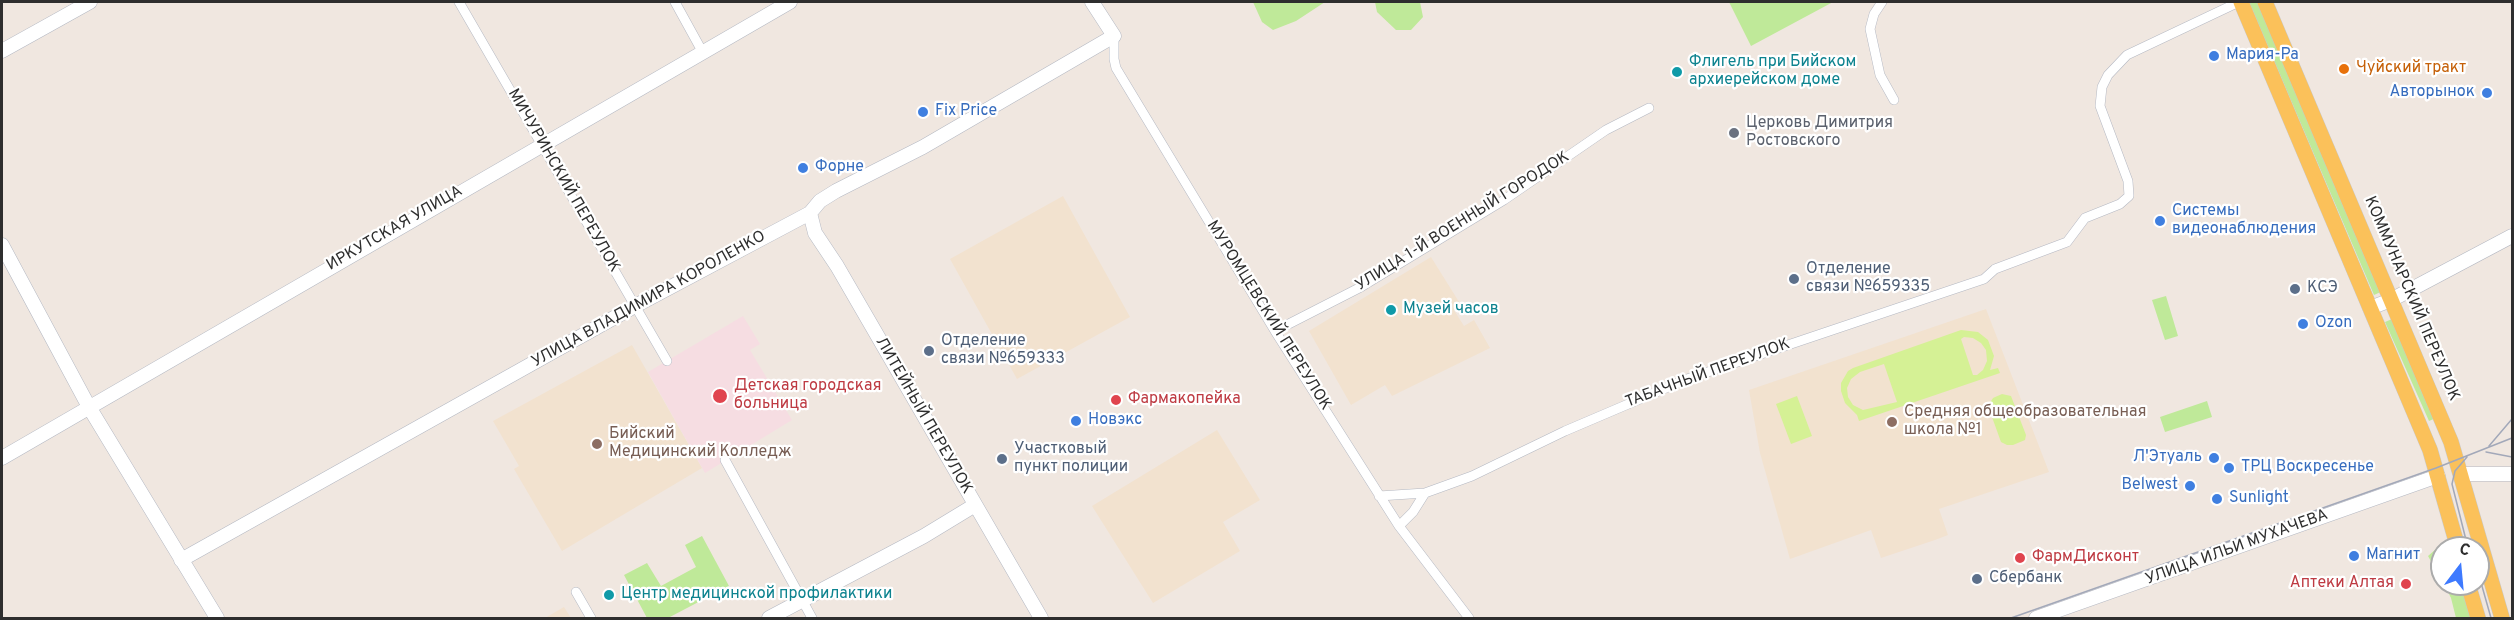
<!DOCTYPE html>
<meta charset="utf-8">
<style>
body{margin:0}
#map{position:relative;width:2514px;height:620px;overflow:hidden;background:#f0e7e0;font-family:Overpass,sans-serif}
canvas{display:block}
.frame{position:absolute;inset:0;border:3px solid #2e2e2e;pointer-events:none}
.north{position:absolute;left:2430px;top:536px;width:60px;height:60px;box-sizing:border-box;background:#fff;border:2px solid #ababab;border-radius:50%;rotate:16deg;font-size:16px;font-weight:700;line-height:24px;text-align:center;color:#2e2e2e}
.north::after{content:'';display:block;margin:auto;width:21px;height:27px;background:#3e7aff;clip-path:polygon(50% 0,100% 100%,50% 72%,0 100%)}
</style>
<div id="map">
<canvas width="2514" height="620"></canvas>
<div class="frame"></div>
<div class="north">С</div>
</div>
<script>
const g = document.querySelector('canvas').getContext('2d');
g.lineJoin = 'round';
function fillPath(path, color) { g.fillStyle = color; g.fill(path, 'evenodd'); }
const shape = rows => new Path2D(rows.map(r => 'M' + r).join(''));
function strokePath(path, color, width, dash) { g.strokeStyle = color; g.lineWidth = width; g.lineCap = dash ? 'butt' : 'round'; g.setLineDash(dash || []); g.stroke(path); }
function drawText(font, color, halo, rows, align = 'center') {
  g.font = font + ' Overpass,sans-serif'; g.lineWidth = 4.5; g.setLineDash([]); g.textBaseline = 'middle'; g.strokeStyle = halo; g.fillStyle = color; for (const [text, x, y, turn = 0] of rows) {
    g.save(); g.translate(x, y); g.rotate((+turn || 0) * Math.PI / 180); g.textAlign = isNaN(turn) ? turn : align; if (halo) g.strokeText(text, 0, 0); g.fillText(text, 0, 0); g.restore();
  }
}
fillPath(shape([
 [1063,196,1130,317,1017,379,950,259],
 [1431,257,1461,305,1454,310,1464,326,1474,320,1490,348,1392,396,1385,385,1351,405,1309,331],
 [1986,309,2049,472,1939,509,1948,535,1935,540,1881,558,1871,530,1790,559,1760,453,1749,390],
 [632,345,702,468,562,551,514,469,519,466,493,421],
 [1217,430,1260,500,1223,522,1240,551,1153,603,1092,506],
 [564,607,571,618,545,618]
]), '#f2e2cf');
fillPath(shape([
 [743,316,760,344,750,350,792,420,705,473,648,372]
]), '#f6dde2');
fillPath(shape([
 [1253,2,1325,2,1296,21,1273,30,1262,22],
 [1375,2,1420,2,1423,17,1411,30,1396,30,1377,12],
 [1729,2,1833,2,1751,46],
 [2249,2,2259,2,2383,291,2374,295],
 [2166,296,2178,336,2165,340,2152,300],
 [2392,319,2436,418,2429,421,2385,322],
 [2207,401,2212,417,2165,432,2160,417],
 [702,536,729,586,668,618,647,618,624,575,647,563,661,586,696,567,685,545],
 [2445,541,2448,548,2442,548,2442,581,2428,556],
 [2444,584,2463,584,2472,618,2456,618,2451,598]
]), '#bfe999');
fillPath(shape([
 [1961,330,1978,332,1988,340,1994,356,1990,370,1998,368,2000,373,1859,421,1857,415,1845,403,1841,391,1841,383,1848,371,1853,368],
 [1964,337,1973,338,1981,343,1986,350,1987,361,1983,370,1977,375,1973,375,1961,339],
 [1884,364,1897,402,1863,410,1853,405,1848,397,1847,388,1851,379,1860,372],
 [2002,394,2011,396,2026,435,2025,440,2013,445,2007,445,2001,442,1988,406,1993,398],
 [1797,396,1812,436,1791,444,1776,404]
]), '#d5f195');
const street = shape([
 [459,2,667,361],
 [675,2,702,51],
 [1882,2,1874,14,1870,29,1880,75,1894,100],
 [1114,36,1114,59,1116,68,1275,331,1399,526,1469,618],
 [1275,331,1361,287,1504,200,1606,130,1649,108],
 [725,460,812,618],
 [1425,493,1472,476,1565,431,1687,379,1984,279,1995,269,2067,242,2085,218,2120,204,2129,196,2128,181,2100,106,2102,87,2108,75,2127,55,2239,2],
 [1379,496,1425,493,1413,512,1399,526],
 [576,592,591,618]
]);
const secondary = shape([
 [2,51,90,2],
 [810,213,815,233,837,266,1041,618],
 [2,245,89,407,217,618],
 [2370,308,2391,300,2512,236],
 [2,458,790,2],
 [2461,474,2512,474],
 [181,560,635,306,810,213,820,201,836,191,923,147,1114,36,1092,2],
 [769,618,924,536,975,505],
 [2036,618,2438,476]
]);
const primary = shape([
 [2241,2,2430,450,2458,548],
 [2265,2,2451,442,2502,618],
 [2468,584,2478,618]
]);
strokePath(street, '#b4b8c2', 10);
strokePath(secondary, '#b4b8c2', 15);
strokePath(primary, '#c9c9c9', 16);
strokePath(street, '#fff', 9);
strokePath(secondary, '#fff', 14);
strokePath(primary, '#fbc15a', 15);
strokePath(shape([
 [2489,446,2512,419],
 [2486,452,2512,457],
 [2467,457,2455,471,2452,484,2468,548],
 [2478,572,2491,618],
 [2011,618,2436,468,2512,438]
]), '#a2a8b9', 1.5);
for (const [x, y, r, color] of [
 [2214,56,6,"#3f7fe0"],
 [2344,69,6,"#e8710a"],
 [1677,72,6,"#0f9aa8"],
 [2487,93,6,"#3f7fe0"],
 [923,112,6,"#3f7fe0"],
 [1734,133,6,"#6b7280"],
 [803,168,6,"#3f7fe0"],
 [2160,221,6,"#3f7fe0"],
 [1794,279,6,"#5c6f8a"],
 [2295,289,6,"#5c6f8a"],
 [1391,310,6,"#0f9aa8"],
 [2303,324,6,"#3f7fe0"],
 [929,351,6,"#5c6f8a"],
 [720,396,8,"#e0444e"],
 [1116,400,6,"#e0444e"],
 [1076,421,6,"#3f7fe0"],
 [1892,422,6,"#8d6e63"],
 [597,444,6,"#8d6e63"],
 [2214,458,6,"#3f7fe0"],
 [1002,459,6,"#5c6f8a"],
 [2229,468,6,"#3f7fe0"],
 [2190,486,6,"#3f7fe0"],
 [2217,499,6,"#3f7fe0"],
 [2354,556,6,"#3f7fe0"],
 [2020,558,6,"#e0444e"],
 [1977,579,6,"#5c6f8a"],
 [2406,584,6,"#e0444e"],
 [609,595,6,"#0f9aa8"]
]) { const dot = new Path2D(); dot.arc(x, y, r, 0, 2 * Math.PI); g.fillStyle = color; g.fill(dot); strokePath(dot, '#fff', 2); }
drawText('16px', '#366cbe', '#fff', [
 ["Мария-Ра",2226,56],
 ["Авторынок",2475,93,"right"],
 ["Fix Price",935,112],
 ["Форне",815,168],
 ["Системы",2172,212],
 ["видеонаблюдения",2172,230],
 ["Ozon",2315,324],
 ["Новэкс",1088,421],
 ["Л'Этуаль",2202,458,"right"],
 ["ТРЦ Воскресенье",2241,468],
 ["Belwest",2178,486,"right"],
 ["Sunlight",2229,499],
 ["Магнит",2366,556]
], 'left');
drawText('16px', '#0d838f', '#fff', [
 ["Флигель при Бийском",1689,63],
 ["архиерейском доме",1689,81],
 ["Музей часов",1403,310],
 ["Центр медицинской профилактики",621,595]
], 'left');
drawText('16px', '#c56008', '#fff', [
 ["Чуйский тракт",2356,69]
], 'left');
drawText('16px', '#5b616d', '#fff', [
 ["Церковь Димитрия",1746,124],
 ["Ростовского",1746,142]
], 'left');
drawText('16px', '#2e2e2e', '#fff', [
 ["МИЧУРИНСКИЙ ПЕРЕУЛОК",563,181,60],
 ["УЛИЦА 1-Й ВОЕННЫЙ ГОРОДОК",1463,222,-32],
 ["ИРКУТСКАЯ УЛИЦА",395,229,-30],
 ["КОММУНАРСКИЙ ПЕРЕУЛОК",2411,299,67],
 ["УЛИЦА ВЛАДИМИРА КОРОЛЕНКО",649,300,-29],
 ["МУРОМЦЕВСКИЙ ПЕРЕУЛОК",1268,316,58],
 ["ТАБАЧНЫЙ ПЕРЕУЛОК",1708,374,-20],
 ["ЛИТЕЙНЫЙ ПЕРЕУЛОК",923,416,60],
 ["УЛИЦА ИЛЬИ МУХАЧЕВА",2237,548,-20]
]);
drawText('16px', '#4e5e75', '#fff', [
 ["Отделение",1806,270],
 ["связи №659335",1806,288],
 ["КСЭ",2307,289],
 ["Отделение",941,342],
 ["связи №659333",941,360],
 ["Участковый",1014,450],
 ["пункт полиции",1014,468],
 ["Сбербанк",1989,579]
], 'left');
drawText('16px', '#be3a42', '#fff', [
 ["Детская городская",734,387],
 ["больница",734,405],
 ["Фармакопейка",1128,400],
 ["ФармДисконт",2032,558],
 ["Аптеки Алтая",2394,584,"right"]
], 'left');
drawText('16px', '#785e54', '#fff', [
 ["Средняя общеобразовательная",1904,413],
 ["школа №1",1904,431],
 ["Бийский",609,435],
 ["Медицинский Колледж",609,453]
], 'left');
</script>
